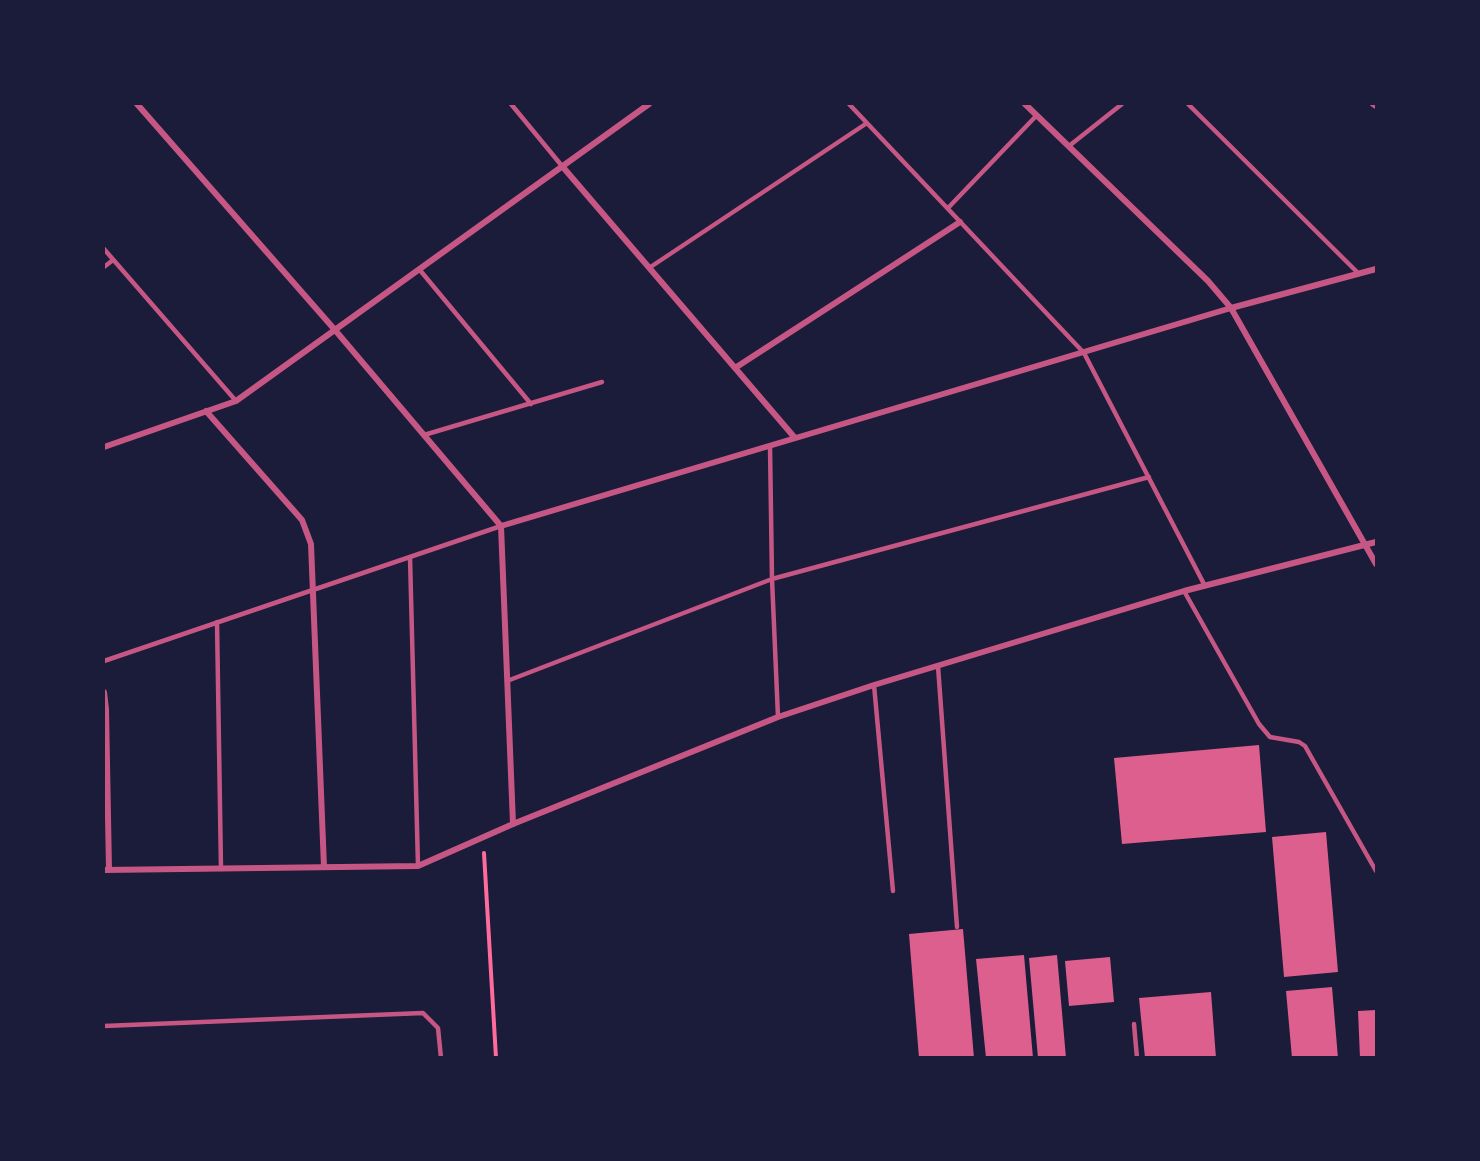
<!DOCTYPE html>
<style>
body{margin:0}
#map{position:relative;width:1480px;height:1161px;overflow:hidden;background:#1b1b3a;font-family:"Exo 2",sans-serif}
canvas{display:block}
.frame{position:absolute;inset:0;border:105px solid #1b1b3a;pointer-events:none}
</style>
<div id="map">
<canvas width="1480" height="1161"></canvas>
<div class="frame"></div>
</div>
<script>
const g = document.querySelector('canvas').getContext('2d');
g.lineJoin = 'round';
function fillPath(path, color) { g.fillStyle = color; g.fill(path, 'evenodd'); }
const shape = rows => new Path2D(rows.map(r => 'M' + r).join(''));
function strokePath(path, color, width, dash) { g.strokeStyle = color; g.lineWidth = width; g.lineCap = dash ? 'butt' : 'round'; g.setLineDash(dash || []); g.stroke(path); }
fillPath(shape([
 [1259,745,1266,832,1122,844,1114,758],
 [1326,832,1338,972,1284,977,1272,837],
 [963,929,974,1058,919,1058,909,934],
 [1024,955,1033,1058,986,1058,976,959],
 [1057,955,1066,1058,1038,1058,1029,958],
 [1110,957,1114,1002,1069,1006,1065,961],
 [1332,987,1338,1058,1292,1058,1286,991],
 [1211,992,1216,1058,1145,1058,1139,998],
 [1376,1010,1376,1058,1360,1058,1358,1011]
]), '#dd5f8e');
strokePath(shape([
 [484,853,496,1058]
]), '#ff6b9d', 4);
strokePath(shape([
 [511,104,562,166],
 [849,104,1084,353,1205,586],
 [1188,104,1359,274],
 [1069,146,1122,104],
 [948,208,1037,115],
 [104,249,236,401],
 [104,267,113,260],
 [649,268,867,123],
 [419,269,531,404],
 [424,435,602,382],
 [770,446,772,579,778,717],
 [410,557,418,866],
 [1184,591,1259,724,1270,737,1299,742,1305,746,1376,871],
 [217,622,221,869],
 [104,661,501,526],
 [938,666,957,927],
 [507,681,772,579,1149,477],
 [874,685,893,891],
 [1134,1024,1137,1058],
 [104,1026,423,1013,438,1028,441,1058]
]), '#c65784', 4.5);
strokePath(shape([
 [137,104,335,330,501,526,513,824],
 [1025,104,1208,281,1231,308,1376,564],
 [1373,104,1376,106],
 [562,166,795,438],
 [735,368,960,222],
 [206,411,302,520,311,544,324,867],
 [104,447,236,401,649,104],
 [501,526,1231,308,1376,269],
 [104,692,106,709,109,870],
 [104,870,418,866,513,824,778,717,874,685,1184,591,1376,542]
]), '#c65784', 6);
</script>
